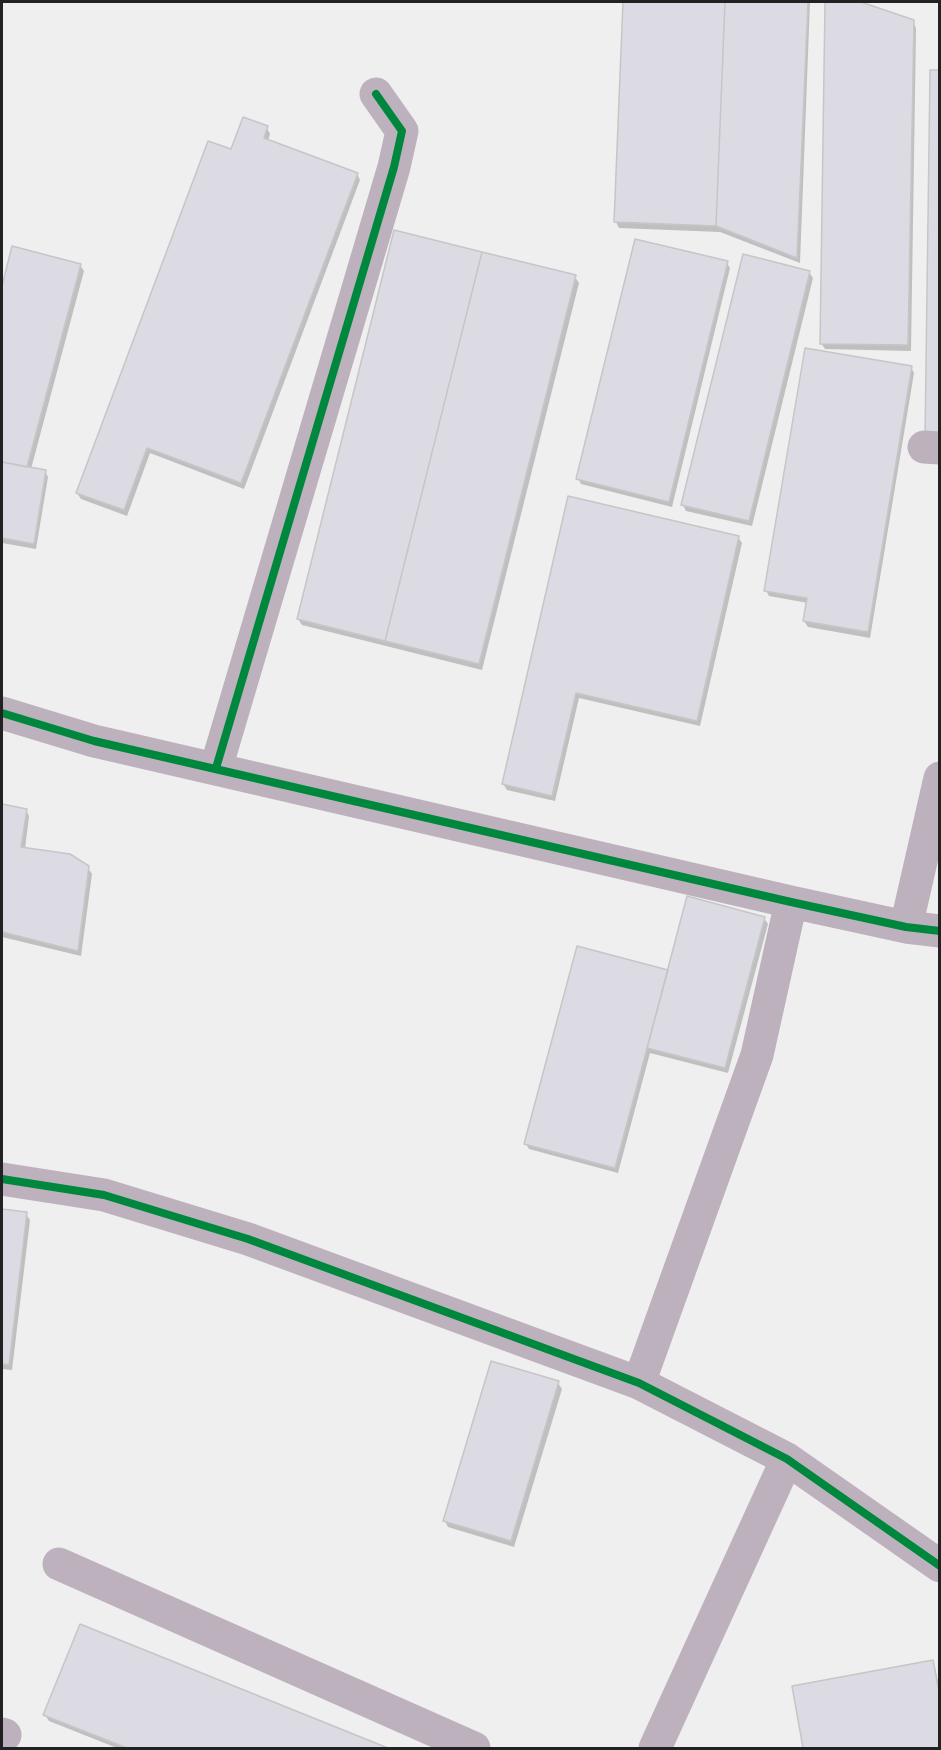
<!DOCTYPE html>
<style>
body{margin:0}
#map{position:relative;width:941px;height:1750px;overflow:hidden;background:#efeff0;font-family:Inter,sans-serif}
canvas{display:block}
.frame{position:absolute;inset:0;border:3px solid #222223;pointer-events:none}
</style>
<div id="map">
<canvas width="941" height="1750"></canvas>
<div class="frame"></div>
</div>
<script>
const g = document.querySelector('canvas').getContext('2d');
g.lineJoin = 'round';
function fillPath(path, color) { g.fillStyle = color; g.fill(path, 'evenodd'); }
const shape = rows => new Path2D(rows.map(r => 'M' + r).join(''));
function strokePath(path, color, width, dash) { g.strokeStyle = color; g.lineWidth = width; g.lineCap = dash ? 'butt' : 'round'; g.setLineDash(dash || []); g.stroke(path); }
fillPath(shape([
 [625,2,810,2,800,263,720,232,619,228,616,222],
 [827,2,856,2,913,22,916,28,911,351,825,349,821,343],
 [267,128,270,134,268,141,357,174,360,180,244,489,150,453,127,516,81,499,77,493,231,151],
 [13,248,80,265,84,271,31,469,45,471,48,477,36,549,2,543,2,292],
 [727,263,730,268,672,507,581,484,578,478],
 [809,272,813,278,752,526,686,511,683,505],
 [575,277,579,283,482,670,302,625,298,619],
 [911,367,914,373,870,638,808,627,804,621,808,603,769,596,766,590],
 [569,498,738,537,742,543,700,726,579,698,555,801,507,790,503,784],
 [2,806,26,810,29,816,25,849,88,868,92,874,81,956,2,937],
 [764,918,768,924,728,1073,650,1053,618,1173,529,1149,526,1144],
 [2,1211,26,1214,30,1220,12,1370,2,1369],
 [558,1383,562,1389,514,1547,448,1527,445,1521],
 [81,1626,384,1748,117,1748,49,1721,45,1715],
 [932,1662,935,1668,940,1690,940,1748,805,1748,794,1687]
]), '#0003');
const building = shape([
 [623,2,725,2,716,226,614,222,623,2],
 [725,2,808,2,797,258,716,226,725,2],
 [825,2,861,2,914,20,908,345,820,344,825,2],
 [930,70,940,70,940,438,925,438,930,70],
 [243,117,268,126,264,138,358,173,241,483,147,448,124,510,76,493,208,141,231,149,243,117],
 [394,230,482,252,385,641,297,619,394,230],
 [635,239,728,261,669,502,576,479,635,239],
 [12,246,81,264,27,467,2,462,2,286,12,246],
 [482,252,576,275,479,664,385,641,482,252],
 [743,254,810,271,749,521,681,505,743,254],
 [805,348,912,366,868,632,803,621,807,598,764,591,805,348],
 [2,462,46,470,34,544,2,538,2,462],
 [568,496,739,536,697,721,576,693,552,796,502,784,568,496],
 [2,804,27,809,21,847,70,854,89,866,78,951,2,932,2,804],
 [687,896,765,917,725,1068,647,1048,687,896],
 [577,946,668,970,615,1168,524,1144,577,946],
 [2,1209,27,1212,9,1365,2,1364,2,1209],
 [491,1361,559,1381,511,1541,443,1521,491,1361],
 [80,1624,388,1748,127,1748,43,1715,80,1624],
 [933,1660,940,1697,940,1748,803,1748,792,1686,933,1660]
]);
fillPath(building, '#dcdae3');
strokePath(building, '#c6c6c7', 1.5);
strokePath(shape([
 [924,447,940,448],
 [2,713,94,741,791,902,906,927,940,931],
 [216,768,394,167,402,131,376,94],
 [906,927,940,778],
 [2,1179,104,1195,248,1239,639,1383,787,1459,940,1566],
 [639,1383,757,1055,791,902],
 [59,1564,474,1748],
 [2,1734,5,1735],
 [655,1748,787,1459]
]), '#bdb1bd', 33);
strokePath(shape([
 [2,713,94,741,791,902,906,927,940,931],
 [216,768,394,167,402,131,376,94],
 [2,1179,104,1195,248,1239,639,1383,787,1459,940,1566]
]), '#00873e', 8);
</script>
